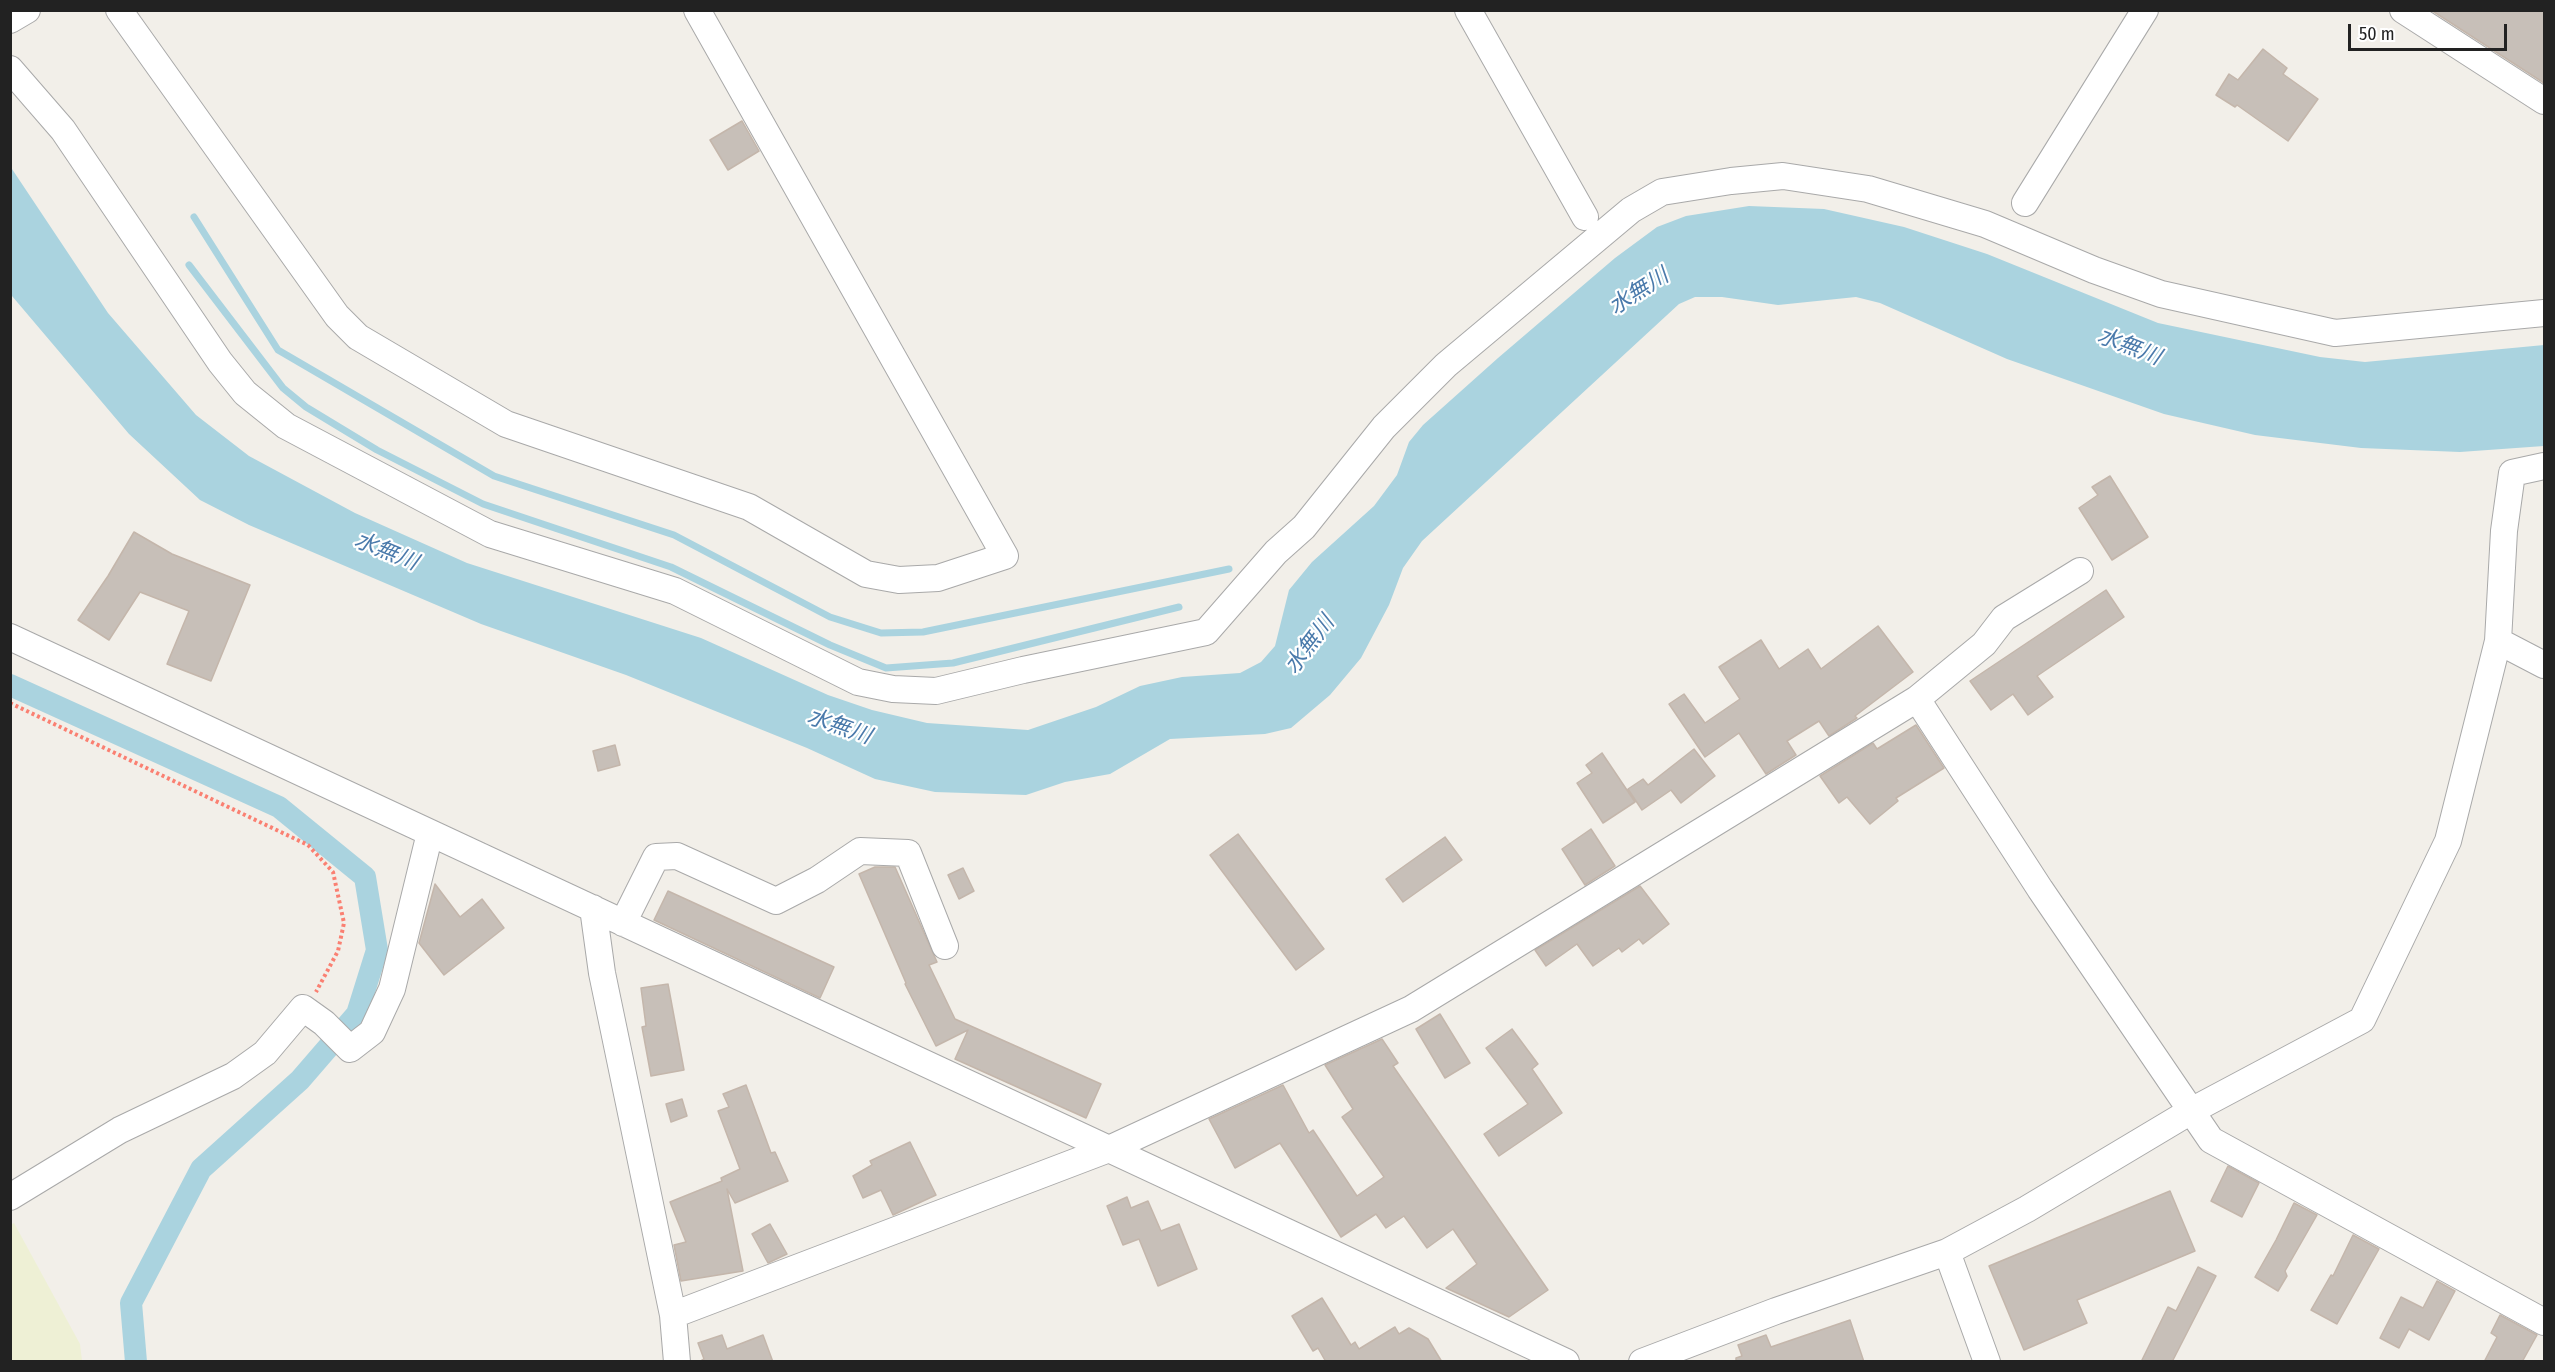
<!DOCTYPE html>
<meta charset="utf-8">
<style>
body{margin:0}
#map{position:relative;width:2555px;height:1372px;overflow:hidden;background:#f2efe9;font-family:"Fira Sans Condensed",sans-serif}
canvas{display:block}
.frame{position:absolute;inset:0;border:12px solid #222;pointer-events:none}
.scale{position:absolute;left:2348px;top:24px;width:159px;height:27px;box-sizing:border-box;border:3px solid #222;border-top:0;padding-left:8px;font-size:18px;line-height:21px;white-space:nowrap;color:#222;-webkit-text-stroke:4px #fff;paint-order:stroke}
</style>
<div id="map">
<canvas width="2555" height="1372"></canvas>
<div class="frame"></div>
<div class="scale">50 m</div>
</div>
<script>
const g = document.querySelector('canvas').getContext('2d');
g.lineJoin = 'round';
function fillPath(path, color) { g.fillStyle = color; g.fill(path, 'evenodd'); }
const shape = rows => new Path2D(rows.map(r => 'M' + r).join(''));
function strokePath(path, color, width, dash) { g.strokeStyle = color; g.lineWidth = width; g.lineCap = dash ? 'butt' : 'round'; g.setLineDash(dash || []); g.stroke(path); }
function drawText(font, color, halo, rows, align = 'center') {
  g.font = font + ' "Fira Sans Condensed","Noto Sans JP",sans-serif'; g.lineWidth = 4.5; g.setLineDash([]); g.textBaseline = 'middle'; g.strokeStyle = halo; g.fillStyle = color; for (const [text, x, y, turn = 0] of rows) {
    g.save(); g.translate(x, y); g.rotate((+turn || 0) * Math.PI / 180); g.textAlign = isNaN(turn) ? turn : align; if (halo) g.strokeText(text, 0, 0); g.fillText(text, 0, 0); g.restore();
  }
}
fillPath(shape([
 [14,1223,80,1344,82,1361,11,1361,10,1225]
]), '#eef0d5');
fillPath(shape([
 [10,166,108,313,196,415,249,456,355,513,467,563,701,638,828,695,872,710,927,723,1028,730,1096,707,1140,686,1182,677,1240,673,1261,662,1275,646,1289,590,1312,562,1374,506,1397,475,1409,442,1423,425,1498,358,1615,258,1657,227,1686,216,1749,206,1824,209,1904,227,1987,254,2158,323,2320,357,2365,362,2544,345,2544,446,2460,452,2361,448,2255,435,2164,414,2007,359,1880,303,1856,297,1778,305,1722,297,1695,297,1679,304,1422,541,1403,568,1389,605,1361,658,1330,695,1291,728,1265,734,1170,739,1110,774,1065,782,1026,795,935,792,875,779,807,748,626,675,481,624,249,525,200,500,129,434,12,296]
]), '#aad3df');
strokePath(shape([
 [194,217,278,350,494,476,674,535,830,617,881,633,923,632,1229,569],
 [189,265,283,388,306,407,377,450,483,504,671,567,830,645,886,668,953,663,1179,607]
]), '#aad3df', 7);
strokePath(shape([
 [10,685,279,807,365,877,377,950,357,1014,300,1080,201,1169,131,1303,136,1362]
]), '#aad3df', 22);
const building = shape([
 [2431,10,2544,10,2544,83,2431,10],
 [2263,49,2287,68,2283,74,2318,99,2288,141,2237,105,2235,107,2216,95,2229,74,2238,80,2263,49],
 [742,121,759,151,728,170,710,140,742,121],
 [2110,476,2148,537,2112,560,2079,508,2098,495,2092,487,2110,476],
 [134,532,172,554,250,585,211,681,167,664,189,611,140,592,109,640,78,620,108,576,134,532],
 [2106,590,2124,617,2037,676,2053,697,2028,715,2013,694,1991,710,1970,681,2106,590],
 [1878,626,1913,672,1855,716,1857,718,1829,736,1819,721,1787,741,1796,755,1766,774,1739,733,1705,757,1669,704,1684,694,1705,723,1740,699,1719,667,1761,640,1779,669,1808,649,1821,669,1878,626],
 [1916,725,1944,768,1896,798,1898,801,1870,824,1847,797,1839,803,1820,776,1873,743,1877,749,1916,725],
 [615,745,620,765,598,771,593,751,615,745],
 [1694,749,1715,776,1681,803,1671,790,1642,810,1628,789,1643,779,1648,785,1694,749],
 [1602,753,1635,802,1603,823,1577,783,1592,773,1586,765,1602,753],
 [1591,829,1615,866,1585,885,1562,849,1591,829],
 [1238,834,1324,949,1296,970,1210,855,1238,834],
 [1445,837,1462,860,1403,902,1386,879,1445,837],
 [875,867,895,867,937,962,929,965,955,1019,1101,1084,1086,1118,955,1059,968,1030,936,1046,905,984,906,983,859,874,875,867],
 [963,868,974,891,959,899,948,875,963,868],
 [435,884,460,917,482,899,504,928,444,975,419,943,435,884],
 [1640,886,1669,924,1643,944,1639,939,1622,952,1619,948,1593,966,1577,944,1546,966,1535,950,1640,886],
 [668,891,834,967,820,998,654,920,668,891],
 [668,984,684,1070,651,1076,642,1027,646,1026,641,988,668,984],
 [1440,1014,1470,1063,1445,1078,1416,1029,1440,1014],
 [1512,1029,1538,1064,1532,1069,1562,1113,1499,1156,1484,1134,1528,1104,1486,1048,1512,1029],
 [1382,1039,1398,1063,1393,1066,1548,1290,1509,1317,1446,1288,1477,1264,1453,1229,1427,1248,1404,1216,1386,1228,1376,1214,1341,1237,1280,1143,1235,1168,1209,1119,1283,1085,1309,1133,1313,1130,1357,1196,1384,1177,1342,1117,1353,1109,1325,1065,1382,1039],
 [746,1085,771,1153,775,1152,788,1181,735,1203,727,1189,743,1271,681,1281,674,1245,686,1242,670,1202,722,1181,721,1178,740,1169,718,1111,729,1107,723,1094,746,1085],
 [682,1099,687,1116,671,1122,666,1104,682,1099],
 [910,1142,936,1195,893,1215,881,1190,863,1198,853,1176,872,1165,870,1161,910,1142],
 [2228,1166,2259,1183,2242,1217,2211,1201,2228,1166],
 [2170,1191,2195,1251,2077,1300,2087,1323,2024,1350,1989,1266,2170,1191],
 [1127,1197,1131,1208,1148,1201,1161,1231,1179,1224,1197,1269,1158,1286,1139,1239,1123,1245,1107,1206,1127,1197],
 [2294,1203,2317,1215,2285,1271,2287,1276,2278,1291,2255,1277,2276,1240,2294,1203],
 [770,1224,787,1254,768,1263,752,1234,770,1224],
 [2353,1235,2379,1249,2337,1324,2311,1310,2331,1275,2333,1276,2353,1235],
 [2198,1267,2216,1276,2172,1362,2141,1362,2168,1307,2176,1311,2198,1267],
 [2437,1281,2455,1291,2429,1340,2409,1329,2399,1348,2380,1338,2401,1297,2423,1308,2437,1281],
 [1322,1298,1351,1345,1355,1342,1359,1349,1395,1327,1399,1334,1409,1328,1428,1339,1442,1362,1326,1362,1318,1348,1313,1351,1292,1316,1322,1298],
 [2500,1315,2537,1335,2522,1362,2484,1362,2497,1337,2491,1333,2500,1315],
 [1850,1320,1864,1362,1736,1362,1736,1358,1742,1356,1738,1345,1766,1335,1771,1347,1850,1320],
 [722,1335,727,1349,763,1335,773,1362,699,1362,704,1359,698,1343,722,1335]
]);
fillPath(building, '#c7bfb8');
strokePath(building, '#c4b6ab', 1.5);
const minor = shape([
 [119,10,337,316,358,337,506,424,749,507,866,574,899,580,938,578,1005,556,697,10],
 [1468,10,1585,217],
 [2403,10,2544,101],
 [10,20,27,10],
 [10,69,63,130,220,362,245,393,286,426,490,534,675,591,858,682,893,689,936,691,1023,670,1206,632,1276,552,1304,527,1384,427,1446,365,1631,210,1662,192,1731,181,1783,176,1868,189,1985,224,2094,270,2161,294,2335,333,2544,313],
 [2025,203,2145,10],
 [10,637,1566,1362],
 [2498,641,2544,665],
 [1917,699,2040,889,2211,1140,2544,1322],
 [593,908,602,973,673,1315,677,1362],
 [623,923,656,857,677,856,776,901,817,880,860,851,908,853,945,946],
 [10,1197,120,1130,233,1076,265,1053,303,1008,324,1023,350,1049,372,1032,392,989,430,833],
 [1947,1252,1987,1362],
 [673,1315,1109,1149,1411,1009,1917,699,1984,644,2004,618,2080,571],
 [1642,1362,1776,1311,1947,1252,2027,1209,2191,1111,2362,1020,2448,841,2498,641,2504,531,2512,473,2544,466]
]);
strokePath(minor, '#a9a9a9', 28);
strokePath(shape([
 [10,703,308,845,333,872,344,923,338,951,316,992]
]), '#fa8072', 4, [3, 3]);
strokePath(minor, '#fff', 26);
drawText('italic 22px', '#4a7aab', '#fff', [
 ["水無川",1639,292,-33],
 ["水無川",2129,347,21],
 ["水無川",386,552,22],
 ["水無川",1310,645,-53],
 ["水無川",839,727,19]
]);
</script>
